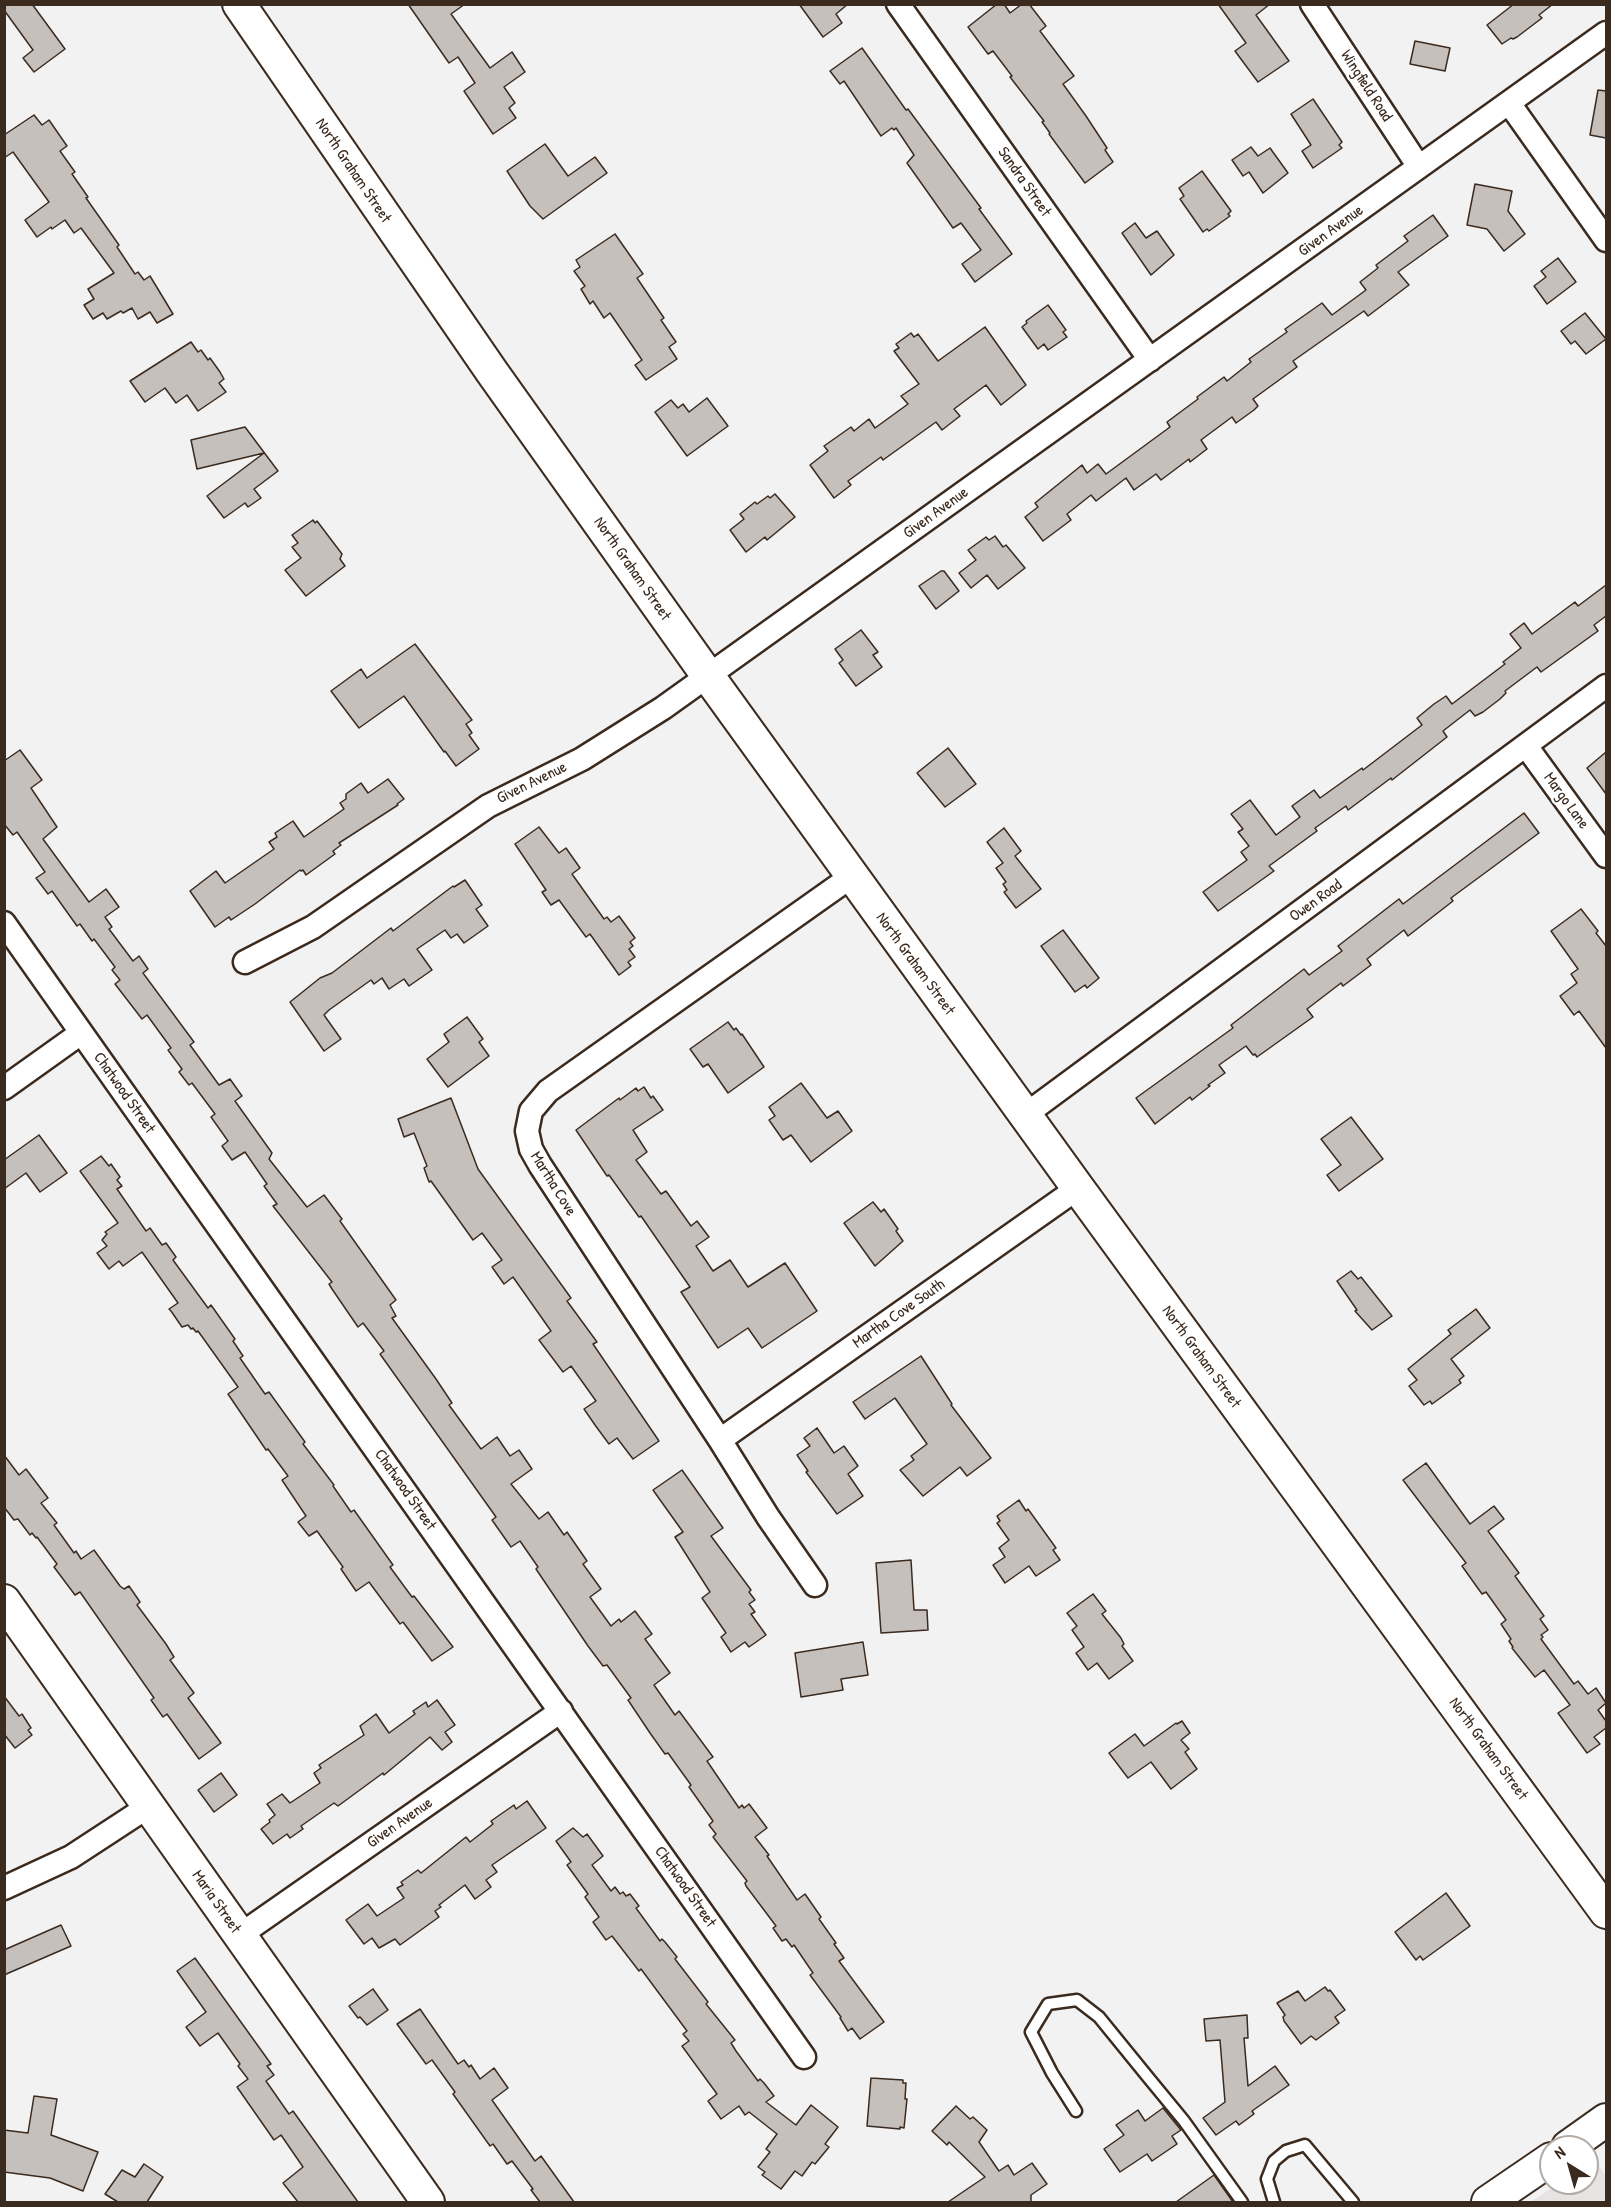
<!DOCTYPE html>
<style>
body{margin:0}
#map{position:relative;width:1611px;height:2207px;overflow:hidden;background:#f3f2f2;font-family:"Patrick Hand",sans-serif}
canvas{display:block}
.frame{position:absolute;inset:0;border:6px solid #3b2a1e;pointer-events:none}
.north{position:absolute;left:1539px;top:2135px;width:60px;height:60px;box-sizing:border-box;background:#fff;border:2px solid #b1aaa5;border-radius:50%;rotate:323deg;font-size:16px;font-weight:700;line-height:24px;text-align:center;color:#3b2a1e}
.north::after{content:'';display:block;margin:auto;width:21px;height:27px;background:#3b2a1e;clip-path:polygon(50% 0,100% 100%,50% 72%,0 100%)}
</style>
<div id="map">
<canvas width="1611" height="2207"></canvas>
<div class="frame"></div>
<div class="north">N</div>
</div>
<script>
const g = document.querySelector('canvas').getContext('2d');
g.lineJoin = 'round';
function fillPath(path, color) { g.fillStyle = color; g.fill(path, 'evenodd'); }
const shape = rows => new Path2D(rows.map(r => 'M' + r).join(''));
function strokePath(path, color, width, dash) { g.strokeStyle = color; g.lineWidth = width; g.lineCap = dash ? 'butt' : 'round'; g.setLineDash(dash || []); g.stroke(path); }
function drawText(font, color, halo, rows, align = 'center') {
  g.font = font + ' "Patrick Hand",sans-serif'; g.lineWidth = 5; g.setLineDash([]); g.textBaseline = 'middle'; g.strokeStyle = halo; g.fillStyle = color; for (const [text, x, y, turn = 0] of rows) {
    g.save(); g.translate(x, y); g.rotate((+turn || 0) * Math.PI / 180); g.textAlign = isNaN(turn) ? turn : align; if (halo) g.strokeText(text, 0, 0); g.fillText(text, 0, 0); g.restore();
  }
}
fillPath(shape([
 [1594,2159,1606,2176,1606,2202,1531,2202,1559,2183,1587,2183,1587,2164]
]), '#e6e3e2');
const building = shape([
 [4,4,32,4,65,49,34,72,23,58,33,50,4,10,4,4],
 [408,4,465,4,451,14,490,68,512,52,525,72,504,87,515,103,509,108,516,118,493,134,464,91,475,83,458,57,449,63,408,4],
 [799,4,848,4,836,14,842,23,823,37,799,4],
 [997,4,1004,4,1010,13,1022,4,1029,4,1046,26,1040,31,1074,76,1063,84,1086,116,1107,148,1105,150,1113,162,1085,183,1049,134,1050,133,1042,122,1044,121,1010,77,1012,76,993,51,988,54,968,27,997,4],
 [1218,4,1270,4,1256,15,1289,61,1258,82,1235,51,1246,43,1218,4],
 [1514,4,1553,4,1539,15,1542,18,1517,37,1513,39,1511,38,1502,44,1487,25,1514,4],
 [1415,41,1450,48,1445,71,1410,64,1415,41],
 [862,48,906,110,908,109,981,208,979,209,1012,254,975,282,962,264,981,250,961,223,953,228,907,163,914,155,896,128,894,130,892,128,881,136,844,81,840,84,830,71,862,48],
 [1598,90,1606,91,1606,138,1590,135,1598,90],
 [1313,99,1342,142,1339,145,1342,148,1313,168,1302,151,1311,145,1291,114,1313,99],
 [34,115,42,125,49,120,67,146,60,151,75,172,72,174,88,197,86,198,119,245,117,247,135,274,138,272,144,280,150,276,173,314,157,323,150,312,138,319,132,308,123,313,121,311,107,319,103,313,93,319,84,305,94,299,88,289,114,273,81,228,74,233,65,220,52,229,51,227,37,237,25,220,49,202,13,152,4,158,4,135,34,115],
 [545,144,568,176,595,157,607,173,543,219,530,206,507,171,545,144],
 [1251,147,1258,156,1270,148,1288,173,1263,193,1249,172,1243,176,1232,160,1251,147],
 [1202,171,1231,211,1228,214,1230,216,1209,231,1207,229,1203,232,1180,199,1184,196,1179,188,1202,171],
 [1475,184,1512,191,1508,211,1525,234,1504,251,1487,229,1467,225,1475,184],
 [1433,215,1448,236,1398,272,1409,285,1368,316,1364,311,1293,361,1297,367,1253,399,1258,406,1254,410,1236,423,1232,417,1201,440,1207,449,1190,462,1189,459,1161,480,1156,474,1134,490,1126,478,1096,501,1091,495,1067,514,1071,520,1043,541,1025,517,1038,507,1035,503,1082,465,1087,473,1098,464,1106,474,1170,427,1167,422,1198,399,1197,397,1224,377,1227,381,1251,362,1249,359,1287,332,1285,329,1322,303,1332,315,1366,290,1360,282,1378,268,1376,265,1408,241,1404,236,1433,215],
 [1135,223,1146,238,1157,231,1174,255,1151,275,1122,233,1135,223],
 [615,234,643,274,637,278,664,318,661,320,676,342,669,347,677,359,646,380,635,365,642,360,610,313,604,318,593,301,590,304,581,289,585,286,574,271,580,267,576,260,615,234],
 [1558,258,1576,282,1547,304,1534,286,1546,277,1541,271,1558,258],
 [1048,305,1066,330,1063,332,1067,337,1048,350,1044,344,1038,349,1022,327,1027,323,1026,321,1048,305],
 [1585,313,1606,339,1586,354,1575,341,1571,344,1561,331,1585,313],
 [985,327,1026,385,1001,405,986,385,954,409,960,416,942,430,936,422,883,460,881,457,848,481,851,485,834,498,810,465,828,451,824,446,851,427,854,431,869,419,875,428,908,404,901,396,919,384,894,351,899,348,896,344,911,333,914,337,918,334,938,361,985,327],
 [191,342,198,352,201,350,208,360,210,358,220,372,224,379,219,383,226,392,198,411,187,395,176,403,165,388,145,402,130,381,191,342],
 [707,398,728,426,687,456,655,412,671,400,678,408,683,404,689,412,707,398],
 [245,427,278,471,254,489,261,498,248,507,245,503,224,518,207,496,264,453,197,469,191,440,245,427],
 [775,494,795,517,767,540,765,537,746,552,730,530,744,519,740,514,755,502,757,504,768,496,770,498,775,494],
 [313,520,315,523,317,521,342,554,340,559,345,566,306,596,285,570,301,558,292,547,298,543,292,535,313,520],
 [995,536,1003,547,1006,545,1025,568,998,589,987,575,971,588,959,573,976,560,968,550,986,537,989,540,995,536],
 [941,571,944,571,959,591,936,609,919,586,941,571],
 [1606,585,1606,616,1594,625,1598,631,1541,672,1537,667,1505,691,1506,693,1500,699,1483,712,1475,716,1470,710,1443,731,1447,737,1392,780,1391,778,1348,810,1346,806,1315,828,1317,831,1269,866,1274,871,1218,911,1203,892,1247,860,1241,852,1249,846,1238,832,1243,829,1231,814,1250,800,1276,835,1300,817,1292,806,1314,790,1320,798,1362,768,1363,770,1422,725,1417,718,1434,704,1446,696,1452,704,1505,664,1503,662,1521,648,1510,634,1524,623,1532,634,1575,602,1578,606,1606,585],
 [861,630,878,652,873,655,882,667,856,686,839,663,843,660,835,649,861,630],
 [415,644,472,720,466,724,472,733,469,735,479,749,456,766,445,751,444,752,404,696,359,728,331,691,361,669,367,678,415,644],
 [948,748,976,784,945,807,917,773,948,748],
 [20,750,42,780,31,788,57,827,43,839,89,902,106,889,119,907,105,917,112,927,109,929,133,961,139,956,148,969,143,973,194,1042,190,1045,219,1085,230,1079,242,1096,235,1101,272,1153,269,1159,307,1207,324,1195,342,1219,340,1221,396,1300,390,1305,396,1316,392,1318,436,1379,452,1403,449,1405,481,1449,497,1437,510,1456,519,1450,532,1469,511,1484,539,1519,548,1512,564,1535,567,1532,587,1561,583,1564,601,1589,590,1597,611,1626,619,1619,621,1622,635,1611,652,1634,645,1639,670,1673,654,1685,675,1715,679,1711,713,1757,707,1761,739,1808,742,1805,744,1808,749,1804,767,1828,755,1837,769,1855,767,1856,797,1900,805,1894,821,1917,819,1919,836,1943,834,1944,844,1958,839,1961,884,2022,860,2039,852,2028,848,2031,840,2018,841,2017,810,1975,813,1973,794,1945,792,1947,786,1939,782,1941,773,1928,776,1926,746,1886,745,1883,747,1881,713,1837,716,1834,709,1825,713,1821,689,1787,691,1785,668,1753,665,1754,650,1733,628,1700,631,1698,607,1665,603,1666,588,1646,536,1569,538,1567,520,1541,511,1547,492,1520,496,1517,385,1361,380,1354,384,1351,363,1323,358,1327,332,1289,329,1284,332,1282,273,1206,277,1204,264,1186,267,1184,245,1152,232,1160,222,1146,228,1141,211,1117,215,1114,192,1083,189,1085,179,1072,182,1069,168,1050,171,1048,147,1015,142,1019,115,984,120,980,112,970,115,967,94,939,92,941,80,924,77,926,52,891,48,894,36,878,45,872,17,832,13,835,4,824,4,761,20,750],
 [1606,752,1606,794,1587,768,1606,752],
 [388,779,404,799,397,804,398,805,339,843,341,845,333,851,335,854,306,875,303,870,301,871,300,870,255,904,231,920,229,917,215,927,190,891,216,871,225,883,274,849,269,842,277,837,275,833,293,821,304,837,344,809,340,803,346,799,346,794,361,783,368,793,388,779],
 [1524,813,1539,833,1451,898,1453,901,1408,936,1404,930,1367,959,1371,965,1343,986,1341,983,1307,1009,1313,1017,1257,1057,1255,1054,1253,1055,1246,1046,1219,1065,1225,1073,1208,1085,1210,1086,1192,1100,1190,1097,1155,1124,1136,1098,1233,1028,1231,1025,1304,969,1309,975,1342,951,1338,946,1399,899,1403,904,1524,813],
 [539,827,559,853,566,848,580,868,572,874,604,919,607,917,611,922,619,916,635,938,630,942,633,946,629,949,635,957,628,962,631,966,619,975,590,934,586,937,559,900,551,905,542,892,546,890,515,844,539,827],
 [1004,828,1021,851,1015,856,1041,889,1016,908,1004,892,1007,890,1003,884,1006,882,996,868,1003,863,987,842,1004,828],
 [465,880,482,905,476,909,488,926,464,943,457,934,451,938,445,930,417,949,432,970,409,986,404,979,389,989,382,978,374,984,371,980,329,1010,324,1015,341,1039,324,1051,290,1002,320,978,332,973,391,928,393,931,453,886,454,887,465,880],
 [1581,909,1598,931,1596,933,1606,946,1606,1048,1579,1011,1574,1015,1560,996,1577,983,1571,974,1578,969,1551,931,1581,909],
 [1063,930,1099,978,1087,988,1085,985,1075,992,1041,946,1063,930],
 [467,1017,483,1039,479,1042,489,1056,448,1087,427,1059,449,1042,444,1034,467,1017],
 [728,1022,734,1030,736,1028,741,1035,742,1034,764,1067,728,1093,708,1064,703,1067,690,1049,728,1022],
 [801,1083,827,1118,838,1111,852,1131,811,1162,791,1135,783,1140,769,1120,775,1116,769,1107,801,1083],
 [644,1087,651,1098,653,1096,663,1110,633,1130,647,1152,636,1160,661,1194,666,1191,691,1226,697,1221,709,1237,696,1246,713,1271,730,1260,748,1287,785,1263,817,1311,762,1348,748,1328,718,1348,681,1292,690,1287,641,1216,639,1217,609,1175,607,1176,576,1130,619,1098,620,1100,636,1088,638,1091,644,1087],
 [451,1098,478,1169,571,1298,567,1301,597,1342,593,1344,659,1441,633,1459,617,1438,609,1444,595,1425,584,1409,596,1401,571,1366,563,1372,539,1340,551,1331,513,1277,504,1284,492,1267,502,1260,482,1233,473,1240,431,1181,429,1182,424,1168,427,1166,414,1133,404,1137,398,1119,451,1098],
 [1351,1117,1383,1159,1339,1191,1327,1175,1341,1165,1321,1139,1351,1117],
 [39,1135,67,1173,40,1192,26,1173,4,1189,4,1160,39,1135],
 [101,1156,109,1166,111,1164,120,1177,117,1180,122,1186,117,1189,146,1231,150,1228,162,1245,166,1243,176,1257,173,1260,208,1308,211,1305,235,1339,233,1341,243,1356,240,1358,265,1394,269,1392,305,1442,303,1444,334,1485,333,1486,351,1512,354,1510,393,1565,390,1567,412,1597,414,1596,453,1647,432,1661,403,1622,400,1624,369,1582,356,1591,341,1569,343,1567,317,1531,309,1536,298,1522,306,1516,282,1480,288,1476,268,1449,266,1450,228,1394,238,1387,198,1331,196,1332,193,1328,191,1329,188,1325,182,1327,171,1311,169,1309,178,1303,142,1252,123,1266,119,1261,109,1269,97,1253,107,1246,102,1240,107,1234,105,1232,118,1223,80,1171,101,1156],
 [873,1202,881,1212,884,1209,898,1229,896,1231,903,1241,875,1266,844,1223,873,1202],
 [1351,1271,1358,1279,1361,1277,1392,1316,1372,1330,1355,1311,1357,1310,1337,1281,1351,1271],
 [1476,1309,1490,1328,1451,1359,1464,1376,1459,1380,1461,1383,1432,1404,1430,1401,1424,1405,1409,1386,1417,1380,1408,1369,1451,1334,1448,1330,1476,1309],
 [921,1356,952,1404,951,1405,991,1458,967,1476,960,1467,923,1496,900,1470,914,1460,911,1456,927,1444,895,1398,865,1419,853,1402,921,1356],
 [817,1428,834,1453,844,1446,858,1466,848,1474,863,1496,837,1514,806,1472,808,1471,797,1455,810,1446,804,1438,817,1428],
 [4,1455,19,1475,26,1469,48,1498,41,1503,57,1523,54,1525,74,1553,76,1551,81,1559,94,1550,120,1586,124,1589,129,1586,140,1602,137,1605,166,1644,174,1657,170,1660,194,1693,188,1698,221,1743,199,1759,167,1714,163,1717,151,1700,154,1698,80,1592,75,1595,54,1567,57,1564,37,1537,36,1538,32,1533,30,1535,18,1519,14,1520,4,1507,4,1455],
 [1426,1463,1470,1524,1494,1506,1504,1519,1488,1531,1519,1573,1515,1576,1544,1616,1540,1619,1548,1630,1541,1635,1543,1637,1541,1639,1574,1684,1578,1681,1588,1694,1596,1688,1606,1703,1598,1710,1606,1721,1606,1728,1594,1737,1600,1744,1587,1753,1558,1713,1570,1705,1544,1670,1535,1677,1512,1648,1513,1647,1509,1641,1511,1639,1501,1624,1506,1620,1486,1592,1482,1594,1462,1566,1466,1563,1403,1480,1426,1463],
 [682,1470,723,1528,711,1536,751,1590,749,1592,755,1600,749,1604,755,1612,751,1614,766,1635,749,1647,745,1642,731,1652,721,1637,726,1633,702,1598,710,1592,675,1537,683,1532,653,1490,682,1470],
 [1019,1500,1026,1511,1028,1509,1056,1548,1053,1550,1060,1560,1036,1576,1029,1566,1005,1583,993,1565,1005,1557,999,1548,1009,1540,997,1523,1000,1521,997,1516,1019,1500],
 [911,1560,914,1610,927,1610,928,1630,881,1633,876,1563,911,1560],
 [1093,1594,1106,1611,1102,1614,1121,1638,1124,1644,1122,1646,1133,1661,1109,1679,1097,1663,1088,1670,1076,1653,1084,1647,1072,1630,1077,1626,1067,1613,1093,1594],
 [863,1642,868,1675,841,1679,843,1690,801,1697,795,1653,863,1642],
 [4,1696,19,1716,22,1714,31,1728,28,1730,32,1735,15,1748,4,1734,4,1696],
 [437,1700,455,1725,445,1732,452,1742,442,1750,430,1737,384,1775,383,1773,338,1806,334,1803,301,1826,303,1829,290,1838,287,1834,273,1844,261,1829,270,1822,269,1820,275,1815,267,1804,282,1794,290,1803,320,1783,314,1773,321,1768,319,1765,364,1735,360,1726,376,1714,389,1733,415,1714,413,1711,426,1702,428,1707,437,1700],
 [1182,1721,1190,1733,1181,1740,1189,1749,1185,1752,1197,1769,1171,1789,1151,1762,1128,1778,1109,1753,1135,1734,1144,1746,1176,1723,1177,1724,1182,1721],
 [221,1773,237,1795,214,1812,198,1790,221,1773],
 [527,1801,546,1828,492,1865,497,1872,486,1880,491,1887,475,1899,465,1885,439,1905,441,1907,435,1911,439,1917,400,1945,395,1939,379,1948,372,1938,364,1944,346,1920,368,1904,377,1916,404,1898,397,1888,403,1885,401,1882,418,1870,421,1873,466,1837,470,1842,493,1824,491,1821,514,1805,516,1809,527,1801],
 [573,1828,583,1837,587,1834,603,1856,592,1865,611,1891,615,1887,620,1894,623,1892,626,1896,630,1894,639,1906,636,1908,660,1941,662,1939,665,1942,677,1957,675,1959,708,2002,706,2004,735,2040,731,2043,736,2051,758,2081,760,2079,764,2083,774,2096,766,2102,796,2125,811,2105,838,2127,825,2144,829,2147,815,2164,812,2162,802,2176,795,2171,781,2189,762,2175,765,2172,758,2167,770,2152,766,2149,777,2134,749,2112,745,2115,739,2106,721,2119,708,2101,717,2094,682,2046,689,2041,683,2034,687,2031,641,1969,639,1971,612,1936,606,1940,593,1922,599,1917,585,1897,588,1894,567,1865,571,1862,556,1841,573,1828],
 [1446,1893,1470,1926,1423,1960,1420,1956,1416,1960,1395,1932,1446,1893],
 [61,1925,71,1946,4,1975,4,1950,61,1925],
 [195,1958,271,2064,267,2066,274,2075,266,2081,289,2114,293,2111,358,2202,298,2202,283,2183,303,2167,281,2135,274,2140,237,2087,248,2079,238,2066,240,2064,218,2033,200,2046,186,2027,206,2012,177,1971,195,1958],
 [1325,1987,1328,1991,1330,1990,1345,2010,1335,2017,1339,2023,1316,2040,1311,2036,1301,2044,1284,2021,1283,2017,1285,2015,1277,2003,1298,1991,1305,2001,1325,1987],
 [373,1989,388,2010,367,2025,360,2017,358,2018,349,2006,373,1989],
 [420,2009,458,2064,464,2060,469,2067,471,2065,480,2079,494,2068,508,2088,492,2100,535,2161,541,2156,574,2202,540,2202,531,2190,533,2189,512,2161,507,2164,493,2144,490,2146,453,2094,455,2092,432,2060,426,2064,397,2024,420,2009],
 [1247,2015,1248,2038,1244,2038,1248,2086,1275,2066,1289,2085,1252,2111,1254,2114,1239,2125,1236,2121,1216,2135,1203,2118,1225,2102,1220,2040,1206,2041,1204,2019,1247,2015],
 [871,2078,903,2080,903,2083,906,2083,905,2099,907,2099,904,2128,900,2127,900,2129,867,2126,871,2078],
 [34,2096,57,2099,51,2135,98,2152,83,2191,50,2178,4,2172,4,2130,28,2133,34,2096],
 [956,2106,970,2119,973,2117,987,2130,979,2142,999,2171,1008,2165,1014,2175,1032,2163,1047,2184,1031,2195,1031,2202,948,2202,985,2177,949,2142,947,2145,932,2131,956,2106],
 [1163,2108,1181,2130,1172,2136,1177,2144,1152,2161,1147,2154,1120,2172,1104,2149,1124,2135,1116,2125,1138,2110,1145,2121,1163,2108],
 [144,2164,163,2177,147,2202,118,2202,105,2194,122,2170,135,2177,144,2164],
 [1214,2175,1233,2202,1176,2202,1214,2175]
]);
fillPath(building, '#c6c0bd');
strokePath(building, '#3b2a1e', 1.5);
const lane = shape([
 [1076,2111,1052,2073,1031,2032,1048,2004,1077,2000,1099,2017,1147,2076,1184,2121,1242,2202],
 [1274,2202,1267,2179,1274,2161,1286,2151,1305,2145,1353,2202]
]);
const street = shape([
 [898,4,1150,360],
 [1312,4,1419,167],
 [1509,103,1606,240],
 [1526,746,1606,856],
 [4,923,804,2057],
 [245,962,313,927,488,806,582,759,663,708,1606,33],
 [4,1088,81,1033],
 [1025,1115,1606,686],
 [720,1440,1078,1188],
 [815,1585,768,1517,720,1440,540,1165,531,1149,527,1131,531,1111,548,1091,852,876],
 [4,1888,71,1857,149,1806],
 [240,1935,561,1711]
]);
const secondary = shape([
 [239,4,492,372,708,676,1078,1188,1606,1912],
 [4,1601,428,2202],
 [1568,2147,1606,2120],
 [1488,2202,1551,2159]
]);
strokePath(lane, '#3b2a1e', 15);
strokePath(street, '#3b2a1e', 27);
strokePath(secondary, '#3b2a1e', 36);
strokePath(lane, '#fff', 10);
strokePath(street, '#fff', 22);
strokePath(secondary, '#fff', 32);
drawText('16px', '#3b2a1e', '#fff', [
 ["Wingfield Road",1366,86,57],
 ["North Graham Street",353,171,56],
 ["Sandra Street",1024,182,55],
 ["Given Avenue",1331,231,-36],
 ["Given Avenue",936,513,-36],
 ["North Graham Street",632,569,55],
 ["Given Avenue",532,783,-26],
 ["Margo Lane",1566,801,54],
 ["Owen Road",1316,901,-36],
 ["North Graham Street",915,964,54],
 ["Chatwood Street",124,1093,55],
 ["Martha Cove",553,1184,58],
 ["Martha Cove South",899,1314,-35],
 ["North Graham Street",1201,1357,54],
 ["Chatwood Street",405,1490,55],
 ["North Graham Street",1488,1749,54],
 ["Given Avenue",400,1823,-35],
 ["Chatwood Street",685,1887,55],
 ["Maria Street",216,1902,55]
]);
</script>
